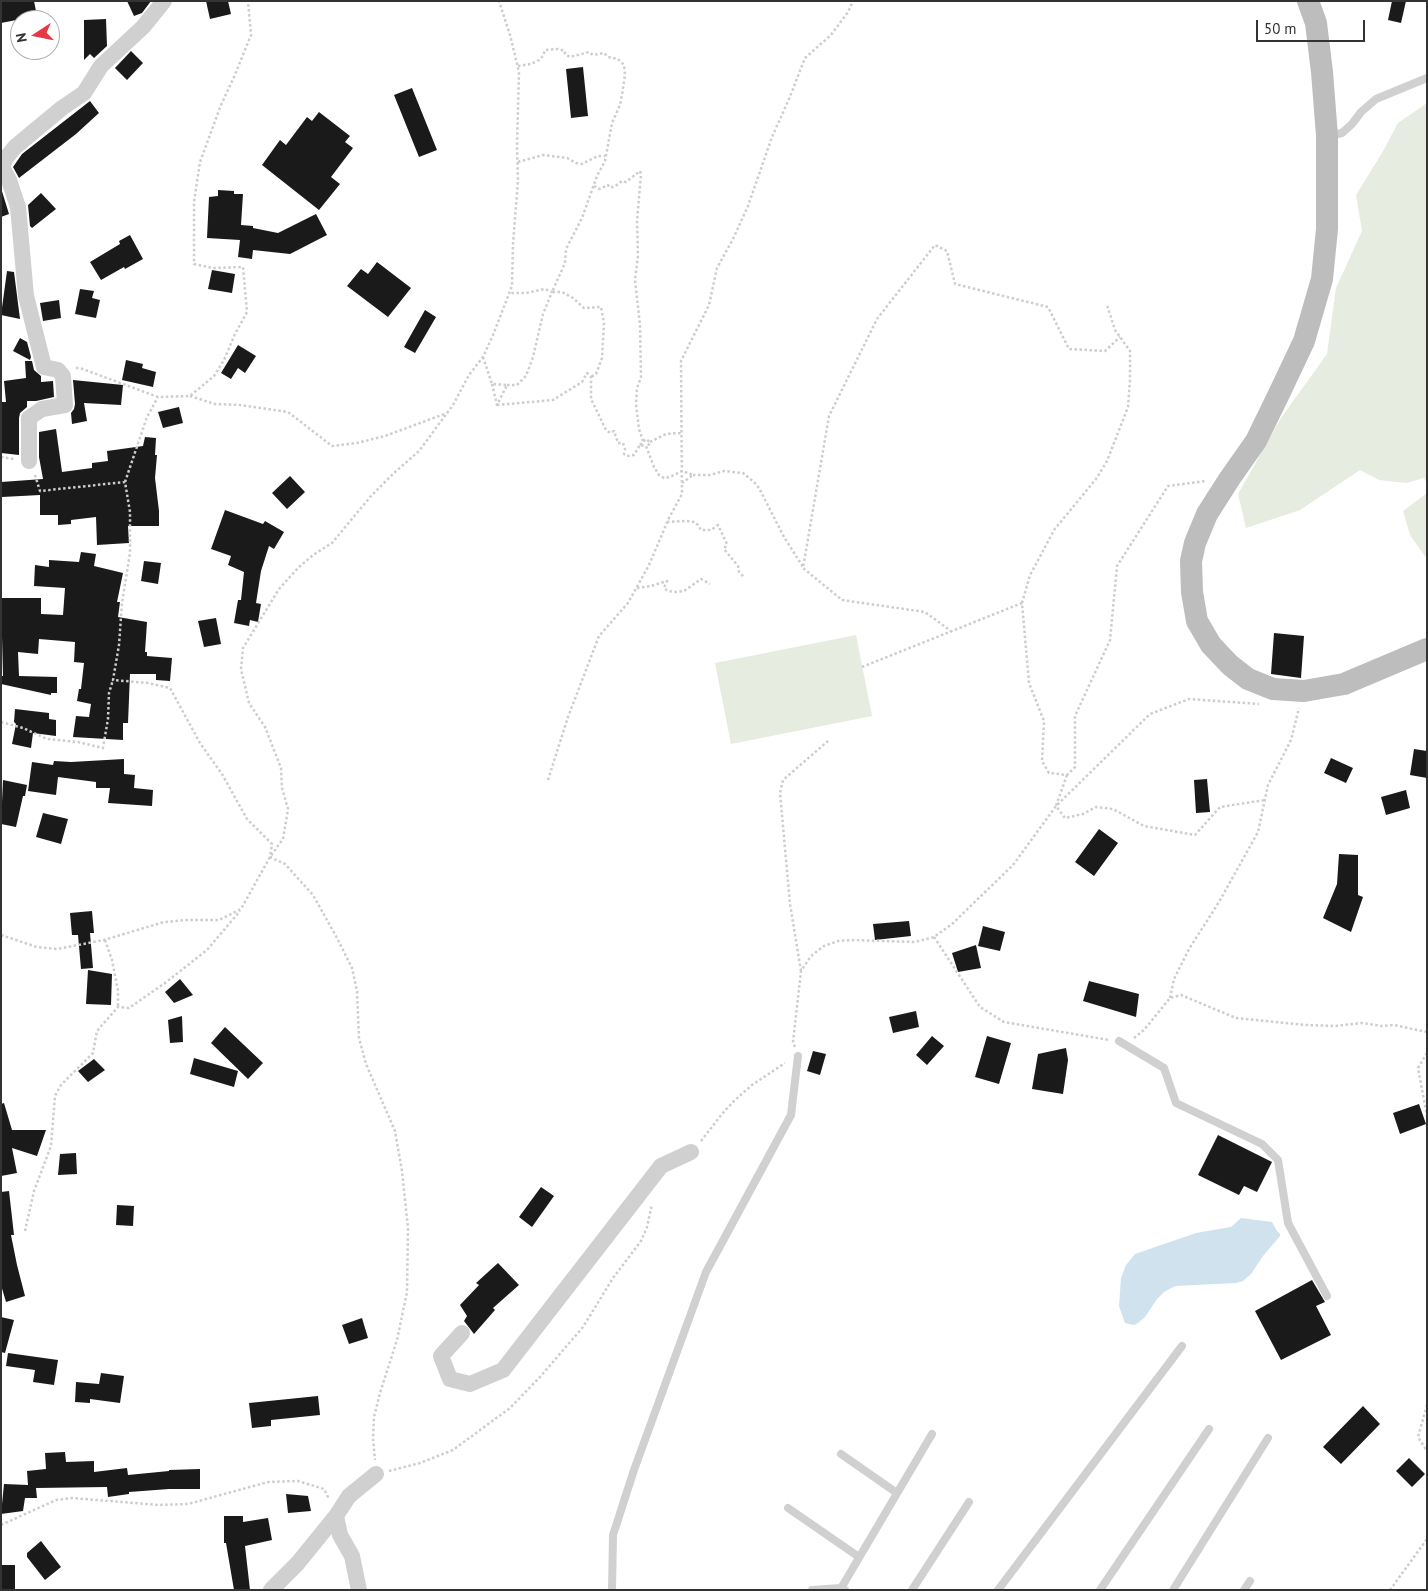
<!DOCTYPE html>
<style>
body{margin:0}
#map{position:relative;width:1428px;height:1591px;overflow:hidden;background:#fff;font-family:"PT Sans",sans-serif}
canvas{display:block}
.frame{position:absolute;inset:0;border:2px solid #333;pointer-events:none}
.north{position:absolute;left:10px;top:10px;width:50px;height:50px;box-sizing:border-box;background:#fff;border:1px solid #adadad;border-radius:50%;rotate:259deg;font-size:14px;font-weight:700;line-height:20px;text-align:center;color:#333}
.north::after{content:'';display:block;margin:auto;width:18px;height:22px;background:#e63946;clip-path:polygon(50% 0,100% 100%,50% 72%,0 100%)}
.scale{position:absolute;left:1256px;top:20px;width:109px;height:22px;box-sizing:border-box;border:2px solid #333;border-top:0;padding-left:6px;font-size:15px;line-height:18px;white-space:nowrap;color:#333;-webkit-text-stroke:4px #fff;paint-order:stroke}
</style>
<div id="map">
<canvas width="1428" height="1591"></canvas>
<div class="frame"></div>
<div class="north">N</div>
<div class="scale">50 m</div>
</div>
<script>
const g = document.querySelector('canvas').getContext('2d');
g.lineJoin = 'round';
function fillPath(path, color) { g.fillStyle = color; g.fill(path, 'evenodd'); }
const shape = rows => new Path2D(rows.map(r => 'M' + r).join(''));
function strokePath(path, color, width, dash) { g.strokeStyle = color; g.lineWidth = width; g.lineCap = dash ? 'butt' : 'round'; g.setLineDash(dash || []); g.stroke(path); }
fillPath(shape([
 [1427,103,1427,484,1424,478,1406,483,1379,480,1360,470,1300,510,1246,528,1238,494,1281,418,1327,354,1336,288,1362,231,1356,195,1382,153,1398,123],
 [1427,493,1427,559,1410,535,1403,511],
 [856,635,872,716,731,744,715,663]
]), '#e6ecdf');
fillPath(shape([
 [1241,1218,1272,1222,1277,1231,1280,1234,1280,1236,1263,1256,1251,1274,1243,1281,1236,1283,1175,1286,1164,1292,1157,1299,1145,1317,1138,1323,1134,1325,1125,1323,1119,1306,1121,1278,1126,1265,1135,1254,1196,1233,1231,1227]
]), '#cfe2ee');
fillPath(shape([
 [1,1,34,1,37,16,1,23],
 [127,1,151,1,142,13,134,16],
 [206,1,228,1,231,14,210,19],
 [1392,1,1406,1,1401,23,1388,20],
 [106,19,107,46,94,58,90,54,84,60,84,20],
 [131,51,143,63,127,80,115,68],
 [583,67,588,116,571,118,566,69],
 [412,88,437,150,419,157,394,95],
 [90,101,99,113,76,134,19,178,13,167,22,154],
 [319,112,350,136,345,142,353,148,331,177,340,184,319,210,262,165,280,140,286,145,307,117,312,121],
 [1,188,9,214,1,217],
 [218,190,234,191,234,194,243,194,241,225,253,226,253,228,278,233,316,214,327,235,290,254,253,250,252,259,238,257,240,240,207,238,209,197,218,196],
 [41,193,56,209,32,228,30,226,28,205],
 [130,235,143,259,125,269,124,267,101,280,90,262,120,244,119,241],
 [377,262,411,288,388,317,347,286,361,269,368,274],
 [212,270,235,274,232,293,208,289],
 [7,271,14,272,20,319,1,315],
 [80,289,94,291,92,298,100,300,96,318,75,314],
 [59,300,61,318,43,321,40,303],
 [425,310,436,317,415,353,404,347],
 [20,338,27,342,31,357,30,360,13,351],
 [238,345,256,356,245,373,238,368,231,379,221,373],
 [126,360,143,364,142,368,156,372,153,387,122,380],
 [25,361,32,361,34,370,41,376,41,382,53,381,54,397,36,401,27,401,27,407,20,413,19,418,19,455,1,453,1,402,6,402,4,381,26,378],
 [73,380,123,385,121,405,84,403,87,421,72,424,71,413,74,409,75,404],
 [179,407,183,423,163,428,158,412],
 [56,429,62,472,92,468,92,463,108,461,107,451,143,446,145,437,156,438,155,455,157,455,155,478,159,511,159,526,128,526,129,543,97,545,96,517,71,520,71,524,58,525,58,515,40,515,40,495,2,497,1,482,43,479,39,457,39,432],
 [290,476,305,492,287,509,272,493],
 [225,510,263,524,265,521,284,532,274,549,269,546,261,571,256,603,261,604,258,622,250,620,249,626,234,623,238,600,241,600,244,572,228,565,231,556,211,549],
 [81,552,96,554,94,566,123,573,117,602,120,602,118,617,147,622,145,652,147,652,147,656,172,658,170,681,156,680,156,674,130,674,128,723,123,723,123,740,73,737,76,716,89,717,91,704,77,701,79,689,81,689,84,663,74,662,75,642,39,639,38,654,18,652,19,676,57,677,57,693,51,693,51,695,1,684,1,676,3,676,1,598,41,598,41,614,63,615,65,588,34,586,35,565,49,567,49,560,79,562],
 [144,561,161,563,158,584,141,581],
 [216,618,221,644,204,647,198,621],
 [1274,633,1304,636,1301,678,1271,674],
 [15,709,49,713,49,719,56,720,56,736,33,733,31,748,12,744,16,724,14,722],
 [1414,749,1427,751,1427,778,1410,775],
 [1331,758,1353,768,1346,783,1324,773],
 [124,759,124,774,135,775,134,788,153,790,152,806,108,803,110,788,96,788,96,782,58,777,56,795,28,791,32,762,53,765,54,761,71,762],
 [1207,779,1210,812,1196,813,1194,780],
 [3,780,27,785,25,796,23,796,16,827,1,824],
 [1406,790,1410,808,1386,815,1381,797],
 [43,813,68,819,61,844,36,837],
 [1099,829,1118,843,1094,876,1075,862],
 [1339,854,1358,855,1358,895,1363,897,1351,932,1323,918,1337,884],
 [92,911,94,933,90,933,93,968,81,969,78,935,72,935,70,913],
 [909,921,911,936,875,940,873,924],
 [983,926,1005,932,1000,951,978,946],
 [976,945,981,968,958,972,952,953],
 [88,970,112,974,111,1005,86,1004],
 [180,979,193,995,174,1003,165,992],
 [1089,981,1139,994,1136,1017,1083,1001],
 [916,1011,919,1027,893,1033,889,1017],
 [182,1016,183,1042,170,1043,168,1020],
 [225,1027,263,1063,248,1079,211,1043],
 [932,1036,944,1046,927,1065,916,1055],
 [987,1036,1011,1043,999,1084,975,1077],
 [1066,1048,1068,1060,1063,1094,1032,1089,1038,1054],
 [813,1051,826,1054,820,1075,807,1071],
 [194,1058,238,1071,234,1087,190,1074],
 [94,1059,105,1070,88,1082,78,1071],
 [4,1103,12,1130,46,1130,37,1156,12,1148,17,1173,1,1176,1,1104],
 [1419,1104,1426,1124,1400,1134,1393,1113],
 [1218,1135,1272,1162,1257,1192,1244,1186,1239,1195,1198,1175],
 [76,1153,77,1174,58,1175,60,1154],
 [541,1187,554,1196,532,1227,519,1217],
 [9,1191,14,1235,11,1235,17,1265,25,1296,6,1302,1,1285,1,1192],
 [117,1205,134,1206,133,1226,116,1225],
 [498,1263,519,1285,493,1308,495,1310,474,1334,464,1321,467,1316,460,1305,479,1285,476,1283],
 [1312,1280,1325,1302,1316,1306,1331,1335,1281,1360,1255,1311],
 [1,1317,14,1320,5,1353,1,1352],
 [362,1318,368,1338,349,1344,342,1325],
 [8,1353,58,1360,54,1385,33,1382,35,1370,6,1366],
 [101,1373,124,1376,120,1403,90,1399,90,1403,75,1402,76,1382,99,1384],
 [318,1396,320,1415,271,1420,271,1426,252,1428,249,1403],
 [1363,1406,1380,1424,1341,1464,1323,1447],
 [65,1452,66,1462,94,1461,94,1472,127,1468,128,1475,169,1471,169,1470,200,1469,200,1489,169,1489,129,1492,129,1494,108,1497,107,1487,36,1488,37,1498,25,1498,23,1511,1,1514,4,1484,28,1485,27,1471,46,1469,45,1453],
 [1409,1458,1425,1474,1412,1487,1396,1471],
 [286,1494,308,1496,311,1511,288,1513],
 [224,1516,243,1516,243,1522,268,1518,272,1540,245,1546,250,1590,234,1590,226,1543,224,1543],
 [41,1541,61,1567,45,1580,27,1557,27,1553],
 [1,1565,15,1565,15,1590,1,1590]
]), '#1a1a1a');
strokePath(shape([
 [518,66,531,64,539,60,543,56,545,50,558,49,565,51,565,54,570,57,589,52,593,55,604,53,608,57,618,59,624,65,625,75,622,95,620,105,612,123,605,161,597,176,582,218,566,249,565,263,552,292,562,292,573,298,584,308,601,307,604,323,602,358,596,374,591,377],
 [518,162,543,155,567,158,576,163,582,164,598,156,605,156],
 [594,186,599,189,608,185,609,187,614,187,622,181,626,182,640,171,641,174,637,221,638,256,635,280,640,325,641,377,637,388,636,404,639,429,643,441],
 [483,357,492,384,507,385,497,405,492,384],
 [76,368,80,368,158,397,190,396,214,376,224,360,235,334,247,312,243,267,213,268,194,264,194,202,200,162,221,105,234,77,251,35,248,1],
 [507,385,517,385,526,376,533,357,543,314,552,292,545,289,526,293,509,293],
 [190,396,215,404,240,405,288,412,332,446,357,443,385,436,447,413],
 [497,405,553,400,582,382,587,373,591,377,591,399,606,430,610,433,614,431,618,443,623,443,625,449,624,454,627,456,634,455,640,445,646,446,654,467,659,475,664,478,670,477,682,471,693,475,682,483],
 [650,442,666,434,681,433],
 [640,445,646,439,650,442,647,448],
 [1,457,14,459],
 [35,475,40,491,125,482,130,512,130,553,122,603,119,645,113,680,148,683,170,688,200,743,222,774,247,819,272,844,270,857,285,864,313,895,337,938,352,968,357,991,359,1038,366,1064,395,1131,402,1171,408,1228,407,1292,397,1340,380,1393,374,1417,373,1439,375,1460],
 [693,475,710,475,724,471,743,473,754,482,759,488,784,537,803,567],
 [125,482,147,417,158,397],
 [667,522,686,521,695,522,698,525,701,530,711,530,718,525,727,544,724,549,738,566,739,572,744,577],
 [637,588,651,586,667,581,664,588,668,591,676,592,684,591,701,579,710,584],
 [1022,603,1030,575,1043,551,1054,530,1096,479,1107,461,1128,407,1130,380,1130,351,1115,330,1107,305],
 [952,632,925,612,842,600,803,568,829,416,877,319,935,245,947,251,955,284,1048,307,1069,349,1105,351,1120,337],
 [862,667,1022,603,1029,683,1044,721,1042,761,1049,773,1067,775,1075,767,1075,716,1110,640,1117,566,1168,486,1206,481],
 [1,722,23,728,47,739,78,742,103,748,108,719,109,693,113,680],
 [1067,775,1056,806,1065,818,1083,814,1096,807,1113,809,1144,826,1195,835,1220,807,1265,800],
 [548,780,568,717,599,636,628,603,649,565,669,518,682,494,681,361,709,305,717,268,733,239,748,206,772,137,789,99,805,58,831,35,848,12,853,1],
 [1,935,37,947,57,949,104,940,164,922,187,920,219,920,241,909,270,857,283,839,288,809,282,788,281,768,265,727,249,703,241,669,243,648,279,589,298,568,313,555,332,543,371,496,394,473,419,451,453,405,469,375,483,357,493,335,512,286,513,244,518,181,517,146,519,72,510,35,499,1],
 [934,937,980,1007,1004,1022,1109,1040],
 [105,940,112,960,118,991,118,1007],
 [801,971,790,904,780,793,783,780,828,741],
 [1170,998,1174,979,1189,949,1219,902,1258,832,1268,785,1291,740,1299,708],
 [1134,1038,1144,1030,1170,998,1181,995,1236,1018,1306,1025,1335,1026,1362,1023,1382,1026,1394,1025,1427,1032],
 [795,1047,793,1042,801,971,811,956,824,946,838,941,854,940,915,942,934,937,952,924,1013,865,1056,806,1150,714,1189,699,1259,704],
 [1427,1053,1418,1068,1427,1116],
 [701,1141,722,1114,734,1101,752,1085,785,1063],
 [25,1231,34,1191,51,1146,55,1096,61,1085,93,1053,97,1031,118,1007,129,1008,165,983,207,950,240,911],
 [1427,1405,1418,1437,1427,1451],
 [389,1471,420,1463,453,1450,510,1408,540,1377,583,1327,613,1278,641,1241,647,1227,652,1204],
 [1,1525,56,1500,72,1498,159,1505,188,1504,268,1482,298,1481,324,1489,329,1499],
 [1390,1590,1427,1539]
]), '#cdcdcd', 2.5, [2.5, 2.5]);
strokePath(shape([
 [1328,136,1342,133,1352,124,1361,112,1376,99,1427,78],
 [1119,1041,1164,1068,1176,1103,1262,1144,1278,1160,1288,1223,1327,1296],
 [841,1454,897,1493],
 [788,1508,859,1557],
 [612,1590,613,1535,634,1470,706,1272,791,1115,798,1056],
 [812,1590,840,1588,845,1590],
 [840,1590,932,1434],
 [912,1590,969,1502],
 [998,1590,1182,1346],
 [1100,1590,1209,1429],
 [1173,1590,1268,1438],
 [1244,1590,1250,1581]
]), '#d0d0d0', 8);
strokePath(shape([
 [29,461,29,418,42,409,65,405,63,376,58,370,44,367,26,296,18,207,9,180,2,167,6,158,15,147,62,108,84,93,101,66,143,27,164,1],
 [462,1333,441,1356,450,1379,470,1384,503,1370,661,1166,691,1152],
 [336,1516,340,1535,352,1556,359,1590],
 [271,1590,297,1564,336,1516,349,1496,376,1474]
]), '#d0d0d0', 16);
strokePath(shape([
 [1308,1,1316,23,1322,72,1327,136,1327,229,1322,279,1304,341,1278,396,1256,441,1230,478,1207,514,1195,543,1191,561,1192,592,1197,621,1211,645,1230,665,1248,679,1273,689,1304,691,1344,684,1427,649]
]), '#bdbdbd', 22);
</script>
